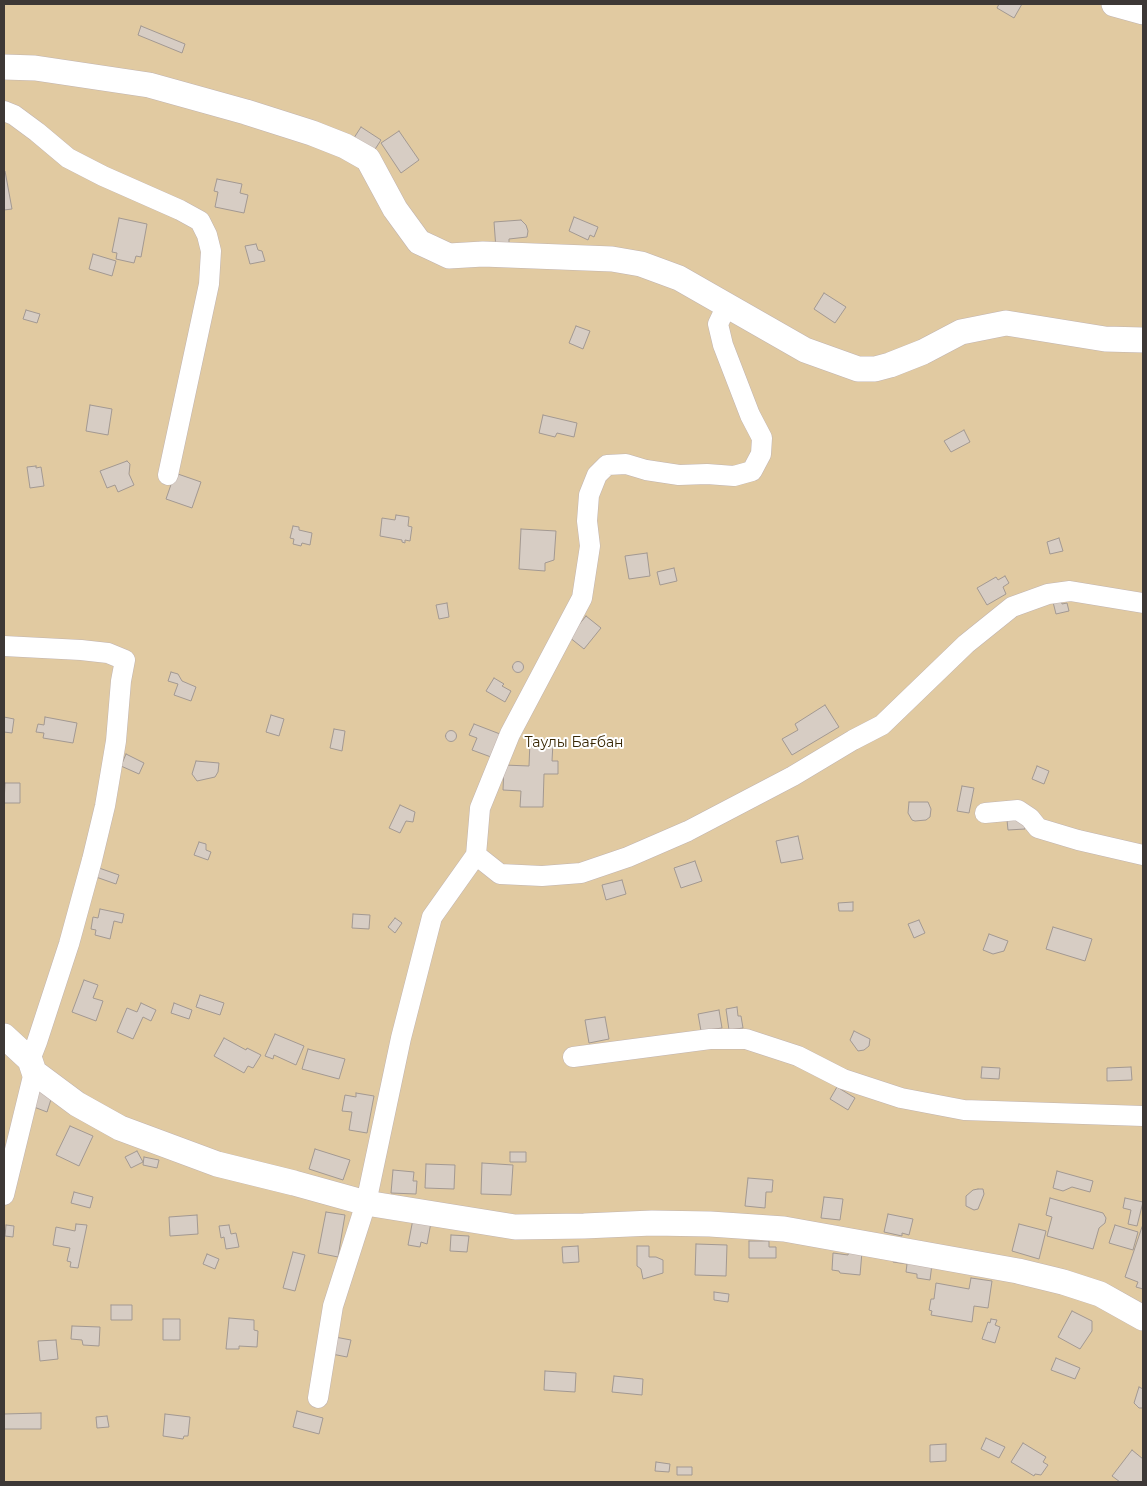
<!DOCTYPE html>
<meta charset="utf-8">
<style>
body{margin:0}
#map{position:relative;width:1147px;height:1486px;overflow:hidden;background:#f8ebe6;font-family:Montserrat,sans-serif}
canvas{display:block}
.frame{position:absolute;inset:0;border:5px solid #3d3836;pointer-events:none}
</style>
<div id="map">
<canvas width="1147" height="1486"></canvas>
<div class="frame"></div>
</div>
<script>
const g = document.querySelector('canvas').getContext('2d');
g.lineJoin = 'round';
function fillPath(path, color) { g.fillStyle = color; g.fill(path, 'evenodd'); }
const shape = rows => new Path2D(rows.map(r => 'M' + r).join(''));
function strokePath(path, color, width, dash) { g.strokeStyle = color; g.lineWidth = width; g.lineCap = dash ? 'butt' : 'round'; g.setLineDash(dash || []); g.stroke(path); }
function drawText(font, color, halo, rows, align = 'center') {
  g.font = font + ' Montserrat,sans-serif'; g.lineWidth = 4; g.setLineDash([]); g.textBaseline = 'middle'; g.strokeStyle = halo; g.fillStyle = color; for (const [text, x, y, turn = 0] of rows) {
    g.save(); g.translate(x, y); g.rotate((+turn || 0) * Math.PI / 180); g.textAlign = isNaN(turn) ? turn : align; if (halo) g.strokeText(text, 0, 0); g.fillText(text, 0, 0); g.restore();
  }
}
fillPath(shape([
 [4,4,1143,4,1143,1482,4,1482]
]), '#e1caa1');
const building = shape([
 [999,4,1022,4,1014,18,997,8,999,4],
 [141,26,185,44,182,53,138,35,141,26],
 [361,127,381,140,372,154,352,141,361,127],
 [399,131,419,160,401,173,381,143,399,131],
 [4,171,5,171,12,209,4,210,4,171],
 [217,179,242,184,240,193,248,195,244,213,215,207,218,192,214,191,217,179],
 [574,217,598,227,594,237,590,235,588,240,569,231,574,217],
 [119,218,147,224,141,257,136,256,134,263,116,259,117,253,112,252,119,218],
 [521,220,526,225,528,231,527,237,509,239,509,248,496,249,494,222,521,220],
 [256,244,258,250,262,251,265,261,250,264,245,246,256,244],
 [93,254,116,261,112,276,89,269,93,254],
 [824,293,846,307,835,323,814,309,824,293],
 [26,310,40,314,37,323,23,319,26,310],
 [576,326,590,331,583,349,569,343,576,326],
 [90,405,112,409,108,435,86,431,90,405],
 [543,415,577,423,574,437,557,433,555,437,539,433,543,415],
 [964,430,970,442,951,452,944,441,964,430],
 [127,461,130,464,129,474,134,485,118,492,115,485,107,488,100,471,127,461],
 [36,466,36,468,41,467,44,486,30,488,27,467,36,466],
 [175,473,201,482,192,508,166,499,175,473],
 [396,515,409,517,408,526,412,527,410,541,405,540,405,543,402,542,402,540,380,536,382,518,395,520,396,515],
 [293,526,299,527,299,530,312,533,310,545,302,543,301,546,293,544,294,539,290,538,293,526],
 [521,529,556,531,554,560,545,563,545,571,519,569,521,529],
 [1059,538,1063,551,1050,554,1047,542,1059,538],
 [647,553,650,576,629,579,625,556,647,553],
 [674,568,677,581,660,585,657,572,674,568],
 [1005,576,1009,583,1003,587,1006,594,987,605,977,588,996,577,998,580,1005,576],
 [1061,600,1062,604,1067,603,1069,611,1056,614,1053,602,1061,600],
 [447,603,449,617,439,619,436,605,447,603],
 [586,616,601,628,584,649,569,637,586,616],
 '512.5 667a5.5 5.5 0 1 1 11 0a5.5 5.5 0 1 1-11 0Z',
 [171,672,178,674,182,681,196,687,191,701,174,695,178,684,168,681,171,672],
 [494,678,504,684,502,686,511,691,505,702,486,691,494,678],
 [825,705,839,727,792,755,782,739,798,730,795,724,825,705],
 [271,715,284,719,279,736,266,732,271,715],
 [4,717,14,719,12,733,4,732,4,717],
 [45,717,77,723,73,743,43,738,44,733,36,732,38,724,44,725,45,717],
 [474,724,500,734,491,757,472,750,477,738,469,735,474,724],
 [334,729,345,731,342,751,330,748,334,729],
 '445.5 736a5.5 5.5 0 1 1 11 0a5.5 5.5 0 1 1-11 0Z',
 [530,741,553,742,552,761,558,761,558,774,544,774,543,807,520,807,521,791,503,790,504,765,529,766,530,741],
 [126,754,144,763,139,774,121,766,126,754],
 [196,761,219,763,218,772,215,777,197,781,192,774,196,761],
 [1037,766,1049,771,1044,784,1032,779,1037,766],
 [5,783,20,783,20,803,4,803,5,783],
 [962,786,974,788,969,813,957,811,962,786],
 [909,802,928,802,931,809,930,817,926,820,915,821,912,820,908,813,909,802],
 [400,805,415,812,413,822,406,821,400,833,389,828,400,805],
 [1024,819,1025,829,1008,830,1007,820,1024,819],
 [798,836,803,859,781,863,776,841,798,836],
 [199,842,206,844,206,850,211,852,208,860,194,855,199,842],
 [695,861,702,881,681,888,674,868,695,861],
 [99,868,119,875,116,884,96,877,99,868],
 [622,880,626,894,606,900,602,885,622,880],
 [853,902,853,911,839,911,838,903,853,902],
 [100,909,124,914,122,923,114,921,110,939,95,935,96,930,91,929,93,917,98,918,100,909],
 [353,914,370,915,369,929,352,928,353,914],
 [395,918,402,923,395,933,388,927,395,918],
 [919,920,925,933,914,938,908,924,919,920],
 [1053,927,1092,939,1085,961,1046,949,1053,927],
 [989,934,1008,941,1004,951,993,954,983,950,989,934],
 [84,980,98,985,93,998,103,1001,96,1021,72,1012,84,980],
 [200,995,224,1003,220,1015,196,1007,200,995],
 [141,1003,156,1010,151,1021,143,1017,133,1039,117,1032,127,1008,137,1012,141,1003],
 [174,1003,192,1010,189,1019,171,1013,174,1003],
 [737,1007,738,1016,741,1016,743,1028,729,1030,726,1009,737,1007],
 [719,1010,722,1028,701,1031,698,1014,719,1010],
 [605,1017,609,1039,589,1043,585,1020,605,1017],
 [854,1031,870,1039,869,1046,864,1050,858,1051,850,1040,854,1031],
 [275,1034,304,1046,296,1065,274,1055,273,1059,265,1056,275,1034],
 [224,1038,246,1050,247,1048,261,1055,253,1068,248,1066,244,1073,214,1056,224,1038],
 [308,1049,345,1059,339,1079,302,1069,308,1049],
 [982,1067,1000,1068,999,1079,981,1078,982,1067],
 [1131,1067,1132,1080,1107,1081,1107,1068,1131,1067],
 [837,1087,855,1098,848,1110,830,1099,837,1087],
 [40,1089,53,1093,47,1112,34,1107,40,1089],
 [356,1093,374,1096,367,1133,349,1130,352,1112,342,1111,345,1095,356,1097,356,1093],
 [70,1126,93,1136,79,1166,56,1155,70,1126],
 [315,1149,350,1160,343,1180,309,1169,315,1149],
 [137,1151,143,1162,131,1168,125,1157,137,1151],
 [510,1152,526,1152,526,1162,510,1162,510,1152],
 [144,1157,159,1160,157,1168,143,1165,144,1157],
 [482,1163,513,1165,511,1195,481,1194,482,1163],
 [426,1164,455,1165,454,1189,425,1188,426,1164],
 [393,1170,414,1172,413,1181,417,1181,416,1194,391,1193,393,1170],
 [1057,1171,1093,1181,1090,1192,1072,1187,1063,1191,1053,1188,1057,1171],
 [748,1178,773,1180,772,1192,766,1192,765,1208,745,1206,748,1178],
 [978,1189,983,1189,984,1194,978,1209,974,1210,966,1206,966,1196,973,1190,978,1189],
 [74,1192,93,1197,90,1208,71,1203,74,1192],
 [824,1197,843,1199,840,1220,821,1218,824,1197],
 [1050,1198,1103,1213,1106,1218,1105,1223,1099,1228,1093,1249,1047,1236,1052,1217,1046,1215,1050,1198],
 [1125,1198,1143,1202,1137,1226,1128,1224,1131,1210,1123,1208,1125,1198],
 [326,1212,345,1215,338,1257,318,1253,326,1212],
 [414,1214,432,1217,427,1244,421,1242,420,1247,408,1245,414,1214],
 [888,1214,913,1219,909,1235,902,1233,902,1236,884,1232,888,1214],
 [197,1215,198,1234,170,1236,169,1217,197,1215],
 [76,1224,87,1225,78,1268,70,1267,71,1262,67,1261,70,1248,53,1245,56,1227,75,1231,76,1224],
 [1019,1224,1046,1231,1039,1259,1012,1251,1019,1224],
 [6,1225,14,1226,13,1237,5,1236,6,1225],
 [229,1225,231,1234,236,1233,239,1247,226,1249,224,1237,221,1238,219,1226,229,1225],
 [1115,1225,1138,1232,1133,1250,1109,1243,1115,1225],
 [1142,1227,1143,1227,1143,1289,1136,1287,1138,1282,1125,1277,1142,1227],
 [451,1235,469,1236,467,1252,450,1251,451,1235],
 [749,1241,769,1241,769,1247,776,1247,776,1258,749,1258,749,1241],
 [696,1244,727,1245,726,1276,695,1275,696,1244],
 [578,1246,579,1262,563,1263,562,1247,578,1246],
 [637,1246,649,1246,649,1257,656,1257,663,1260,663,1273,643,1279,641,1269,637,1266,637,1246],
 [849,1251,862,1252,860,1275,840,1273,839,1271,832,1270,833,1253,848,1255,849,1251],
 [293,1252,305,1255,295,1291,283,1288,293,1252],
 [207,1254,219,1259,215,1269,203,1264,207,1254],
 [894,1256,932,1264,930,1280,917,1278,917,1274,906,1272,907,1264,893,1262,894,1256],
 [971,1278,992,1281,988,1308,974,1306,972,1322,931,1315,932,1311,929,1310,931,1299,934,1299,936,1283,969,1289,971,1278],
 [714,1292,729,1294,728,1302,714,1300,714,1292],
 [111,1305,132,1305,132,1320,111,1320,111,1305],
 [1072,1311,1092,1321,1092,1331,1080,1349,1058,1337,1072,1311],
 [229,1318,254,1320,254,1330,258,1331,257,1347,239,1346,239,1349,226,1349,229,1318],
 [163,1319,180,1319,180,1340,163,1340,163,1319],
 [991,1319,997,1320,995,1325,1000,1327,995,1343,982,1339,988,1322,990,1323,991,1319],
 [72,1326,100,1327,99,1346,83,1345,82,1340,71,1339,72,1326],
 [335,1337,351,1340,347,1357,332,1354,335,1337],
 [56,1340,58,1359,40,1361,38,1341,56,1340],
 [1056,1358,1080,1368,1075,1379,1051,1370,1056,1358],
 [545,1371,576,1373,575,1392,544,1390,545,1371],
 [614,1376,643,1379,642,1395,612,1392,614,1376],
 [1139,1387,1143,1389,1143,1408,1139,1408,1134,1403,1139,1387],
 [297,1411,323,1418,319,1434,293,1427,297,1411],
 [41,1413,41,1429,4,1429,4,1414,41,1413],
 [165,1414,190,1417,188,1436,184,1436,183,1439,163,1436,165,1414],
 [107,1416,109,1427,97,1428,96,1417,107,1416],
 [986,1438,1005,1447,999,1458,981,1449,986,1438],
 [1023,1443,1046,1457,1043,1462,1048,1465,1041,1475,1035,1474,1034,1476,1011,1462,1023,1443],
 [946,1444,946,1461,930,1462,930,1445,946,1444],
 [1132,1450,1143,1459,1143,1482,1120,1482,1112,1476,1132,1450],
 [656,1462,670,1464,669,1472,655,1471,656,1462],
 [677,1467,692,1467,692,1475,677,1475,677,1467]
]);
fillPath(building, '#d7cdc4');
strokePath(building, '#a39992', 1);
const minor = shape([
 [4,111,14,115,37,132,68,158,103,176,180,210,200,221,207,235,211,251,209,284,168,475],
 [727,305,718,324,723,345,750,415,762,438,761,454,752,471,734,476,707,474,679,475,646,470,626,464,607,465,597,475,589,495,587,521,590,546,582,598,510,734,480,808,476,855,500,874,542,876,581,873,628,857,688,831,793,776,853,740,882,725,966,644,1012,607,1048,594,1070,591,1143,603],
 [4,646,81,650,108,653,125,660,121,681,116,741,105,806,92,860,69,944,37,1042,30,1060],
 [985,813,1018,810,1030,818,1038,828,1078,840,1143,855],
 [573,1057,710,1039,746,1039,798,1056,843,1079,901,1098,964,1110,1143,1116],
 [4,1195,34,1072],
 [318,1398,333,1306,366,1203,401,1038,432,917,476,855]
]);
const tertiary = shape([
 [1114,4,1143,12],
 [4,67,35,68,149,85,246,112,312,133,345,146,368,159,395,209,419,242,432,248,449,256,483,254,612,259,641,264,679,278,805,350,858,369,875,369,890,365,923,352,961,332,1006,323,1105,339,1143,340],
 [4,1036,30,1060,34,1072,77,1104,120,1128,217,1164,294,1183,366,1203,515,1227,584,1226,652,1223,710,1224,784,1229,1018,1271,1063,1282,1100,1294,1143,1318]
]);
strokePath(minor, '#c1b4b0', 21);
strokePath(tertiary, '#c1b4b0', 26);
strokePath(minor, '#fff', 20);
strokePath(tertiary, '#fff', 25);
drawText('14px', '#372603', '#fff', [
 ["Таулы Бағбан",574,743]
]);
</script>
